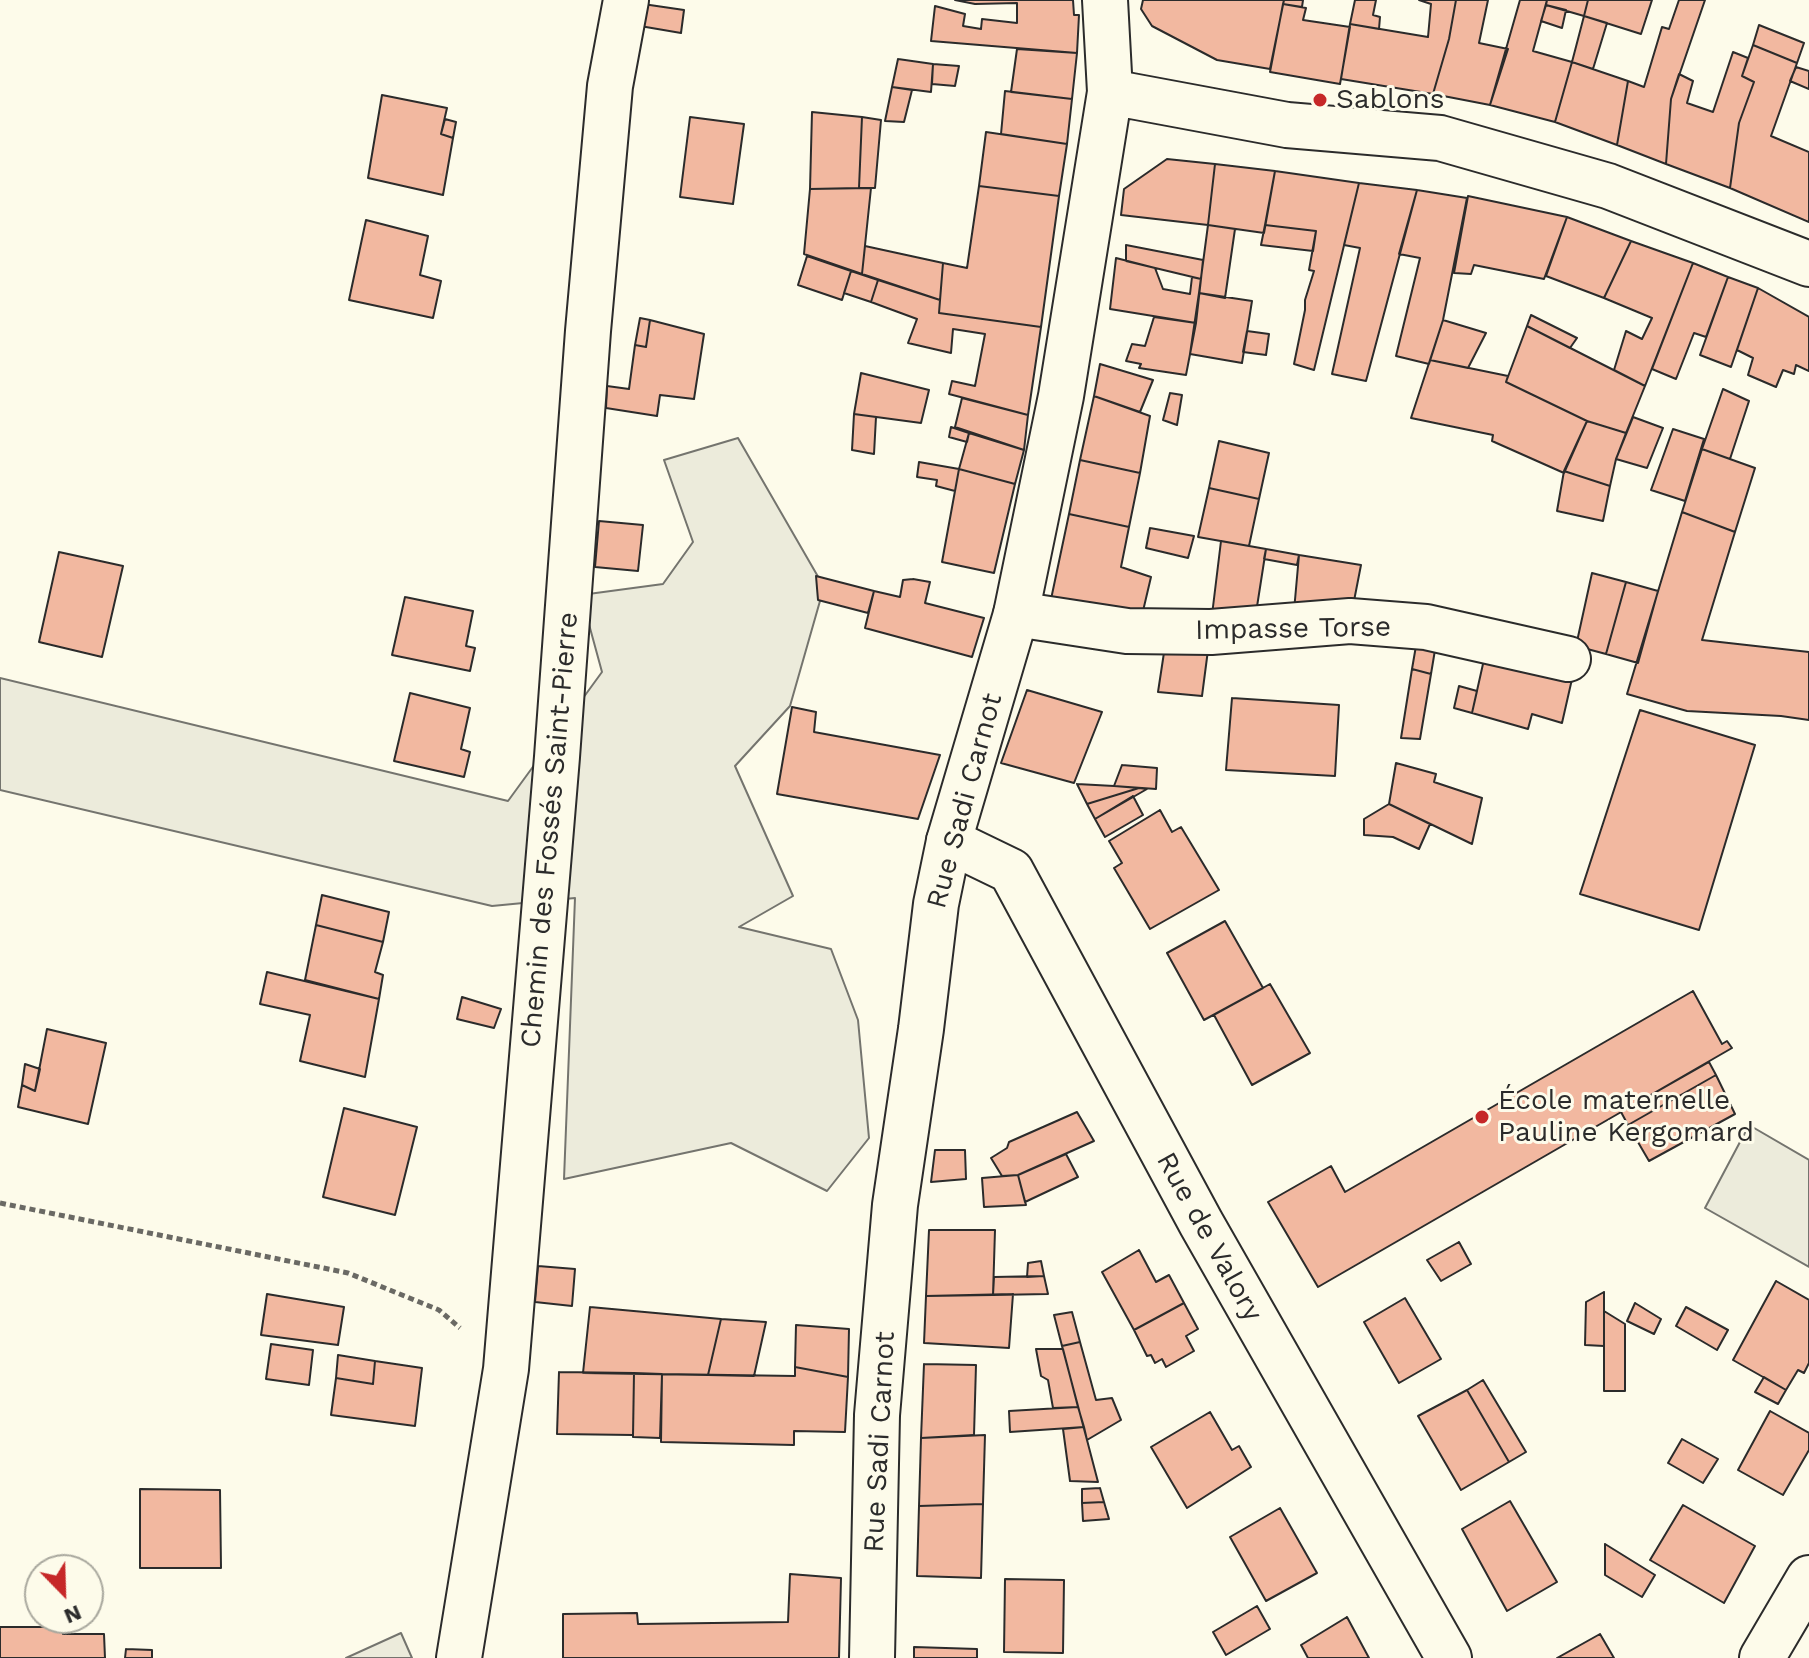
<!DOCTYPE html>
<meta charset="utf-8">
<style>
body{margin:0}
#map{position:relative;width:1809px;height:1658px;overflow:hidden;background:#fdfbea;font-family:"Work Sans",sans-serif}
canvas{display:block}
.north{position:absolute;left:24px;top:1554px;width:80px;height:80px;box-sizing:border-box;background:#fdfbea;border:2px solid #a9a89e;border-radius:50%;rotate:157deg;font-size:22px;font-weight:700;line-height:32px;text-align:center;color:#2b2b2b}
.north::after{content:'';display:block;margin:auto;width:28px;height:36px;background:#c62828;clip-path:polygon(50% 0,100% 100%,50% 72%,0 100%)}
</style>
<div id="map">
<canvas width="1809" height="1658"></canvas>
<div class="north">N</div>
</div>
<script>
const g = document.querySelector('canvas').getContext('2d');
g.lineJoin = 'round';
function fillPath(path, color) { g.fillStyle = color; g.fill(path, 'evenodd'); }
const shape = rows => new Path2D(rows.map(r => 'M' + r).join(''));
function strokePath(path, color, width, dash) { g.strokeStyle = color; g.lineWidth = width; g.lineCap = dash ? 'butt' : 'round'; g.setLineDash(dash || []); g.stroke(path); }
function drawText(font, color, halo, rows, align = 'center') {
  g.font = font + ' "Work Sans",sans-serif'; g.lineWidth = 6; g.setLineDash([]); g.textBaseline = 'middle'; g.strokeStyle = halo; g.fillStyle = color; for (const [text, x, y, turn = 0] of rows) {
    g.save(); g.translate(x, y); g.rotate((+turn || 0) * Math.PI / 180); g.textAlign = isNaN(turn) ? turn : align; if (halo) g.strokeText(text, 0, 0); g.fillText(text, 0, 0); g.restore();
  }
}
const green = shape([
 [738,438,824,587,790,706,735,766,793,896,739,927,831,949,858,1020,869,1138,827,1191,731,1143,564,1179,575,898,492,906,0,790,0,678,508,801,602,672,581,595,663,584,693,542,664,460,738,438],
 [1749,1125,1809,1160,1809,1267,1705,1208,1749,1125],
 [401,1633,412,1658,346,1658,401,1633]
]);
fillPath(green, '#ecebdb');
strokePath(green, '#74746e', 2);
const building = shape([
 [955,0,1073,0,1074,15,1079,15,1077,53,931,41,935,6,965,14,963,26,981,29,982,19,1017,23,1017,3,975,4,955,0],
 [1143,0,1284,0,1270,69,1217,60,1152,26,1141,9,1143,0],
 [1284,0,1303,0,1302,7,1283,4,1284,0],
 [1355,0,1376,0,1373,15,1380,17,1379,29,1350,24,1355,0],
 [1456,0,1488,0,1479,43,1508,49,1490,105,1433,94,1449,39,1456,0],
 [1456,0,1449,39,1433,94,1341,79,1350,24,1428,37,1431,4,1419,0,1456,0],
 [1520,0,1547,0,1533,51,1572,62,1555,122,1490,105,1520,0],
 [1547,0,1588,0,1584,16,1546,5,1547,0],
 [1588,0,1652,0,1641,34,1584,16,1588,0],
 [1679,0,1705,0,1671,99,1666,164,1617,145,1628,81,1644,87,1662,27,1669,29,1679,0],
 [643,4,684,10,681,33,640,26,643,4],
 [1283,4,1306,8,1303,20,1350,27,1340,84,1270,72,1283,4],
 [1546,5,1566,10,1562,28,1541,21,1546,5],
 [1584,16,1607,23,1593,69,1572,62,1584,16],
 [1759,25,1804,43,1797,63,1753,45,1759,25],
 [1753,45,1797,63,1771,136,1809,152,1809,222,1730,188,1739,123,1754,82,1742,76,1753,45],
 [1017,49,1077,53,1072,99,1011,92,1017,49],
 [1733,52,1748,58,1742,76,1754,82,1739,123,1730,188,1666,164,1671,99,1679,74,1693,81,1687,103,1713,112,1733,52],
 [898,59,933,64,931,92,892,87,898,59],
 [1572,62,1628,81,1617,145,1555,122,1572,62],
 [933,64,959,66,955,86,932,84,933,64],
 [1796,67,1809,71,1809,89,1790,81,1796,67],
 [892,87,912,90,904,122,885,121,892,87],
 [1005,91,1072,99,1067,144,1001,134,1005,91],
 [382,95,447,108,441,134,453,138,443,195,368,178,382,95],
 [812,112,862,117,859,188,810,189,812,112],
 [690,117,744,124,733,204,680,197,690,117],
 [862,117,881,120,875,188,859,188,862,117],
 [445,119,456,122,453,138,441,134,445,119],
 [986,132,1067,144,1059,196,979,186,986,132],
 [1167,159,1215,164,1208,225,1121,215,1124,189,1167,159],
 [1215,164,1275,171,1264,233,1208,225,1215,164],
 [1275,171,1359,183,1314,370,1294,364,1305,310,1305,300,1314,271,1309,270,1316,231,1265,225,1275,171],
 [1359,183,1417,190,1366,381,1332,374,1360,248,1344,245,1359,183],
 [979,186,1059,196,1041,327,939,313,943,263,967,268,979,186],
 [871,188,862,274,804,254,810,189,871,188],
 [1417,190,1467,198,1443,320,1429,364,1396,356,1420,258,1399,254,1417,190],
 [1468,196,1567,217,1544,279,1474,265,1471,274,1454,273,1468,196],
 [1567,217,1631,241,1604,298,1546,276,1567,217],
 [366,220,428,236,420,275,441,281,433,318,349,300,366,220],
 [1208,225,1235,229,1225,298,1199,293,1208,225],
 [1265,225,1316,231,1313,251,1261,245,1265,225],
 [1631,241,1693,263,1645,386,1614,370,1626,331,1642,339,1652,318,1604,298,1631,241],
 [1126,245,1203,260,1201,279,1126,261,1126,245],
 [865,246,943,263,940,300,862,274,865,246],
 [807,256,851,271,842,300,798,285,807,256],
 [1116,258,1155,268,1163,289,1190,294,1192,277,1201,279,1196,323,1110,309,1116,258],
 [1693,263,1728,277,1706,337,1694,333,1676,379,1652,369,1693,263],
 [851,271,878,280,871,302,844,293,851,271],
 [1728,277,1758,288,1731,367,1700,355,1728,277],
 [878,280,940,300,939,313,1041,327,1028,415,949,394,952,381,975,386,985,334,953,329,951,353,908,343,917,319,871,302,878,280],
 [1758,288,1809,317,1809,371,1796,365,1794,374,1783,370,1776,387,1748,375,1753,358,1737,350,1758,288],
 [1199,293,1252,301,1242,363,1190,354,1199,293],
 [1531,315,1577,338,1570,348,1527,326,1531,315],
 [1154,317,1196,323,1186,375,1139,368,1141,364,1126,361,1132,344,1145,346,1154,317],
 [640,318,650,320,646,347,635,345,640,318],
 [650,320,704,334,694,399,660,395,657,416,606,408,607,386,629,389,635,345,646,347,650,320],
 [1443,320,1486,333,1468,368,1430,360,1443,320],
 [1527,326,1645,386,1626,433,1587,421,1506,382,1527,326],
 [1247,331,1269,334,1266,355,1243,352,1247,331],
 [1430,360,1508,376,1506,382,1587,421,1564,473,1492,441,1493,435,1411,418,1430,360],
 [1100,364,1153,380,1140,412,1094,396,1100,364],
 [861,373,929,390,921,423,854,414,861,373],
 [1723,389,1749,401,1730,459,1702,449,1723,389],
 [1170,393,1182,395,1177,425,1163,420,1170,393],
 [1094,396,1150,416,1140,473,1080,460,1094,396],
 [962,398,1028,415,1024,450,955,427,962,398],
 [854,414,876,417,874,454,852,450,854,414],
 [1633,417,1663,428,1647,468,1616,459,1633,417],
 [1587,421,1626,433,1616,459,1610,486,1564,471,1587,421],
 [951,427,969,433,967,442,949,437,951,427],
 [1673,429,1704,439,1685,501,1651,490,1673,429],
 [969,433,1024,450,1015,484,959,469,969,433],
 [1219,441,1269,453,1259,499,1209,488,1219,441],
 [1702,449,1755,468,1735,532,1682,512,1702,449],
 [1080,460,1140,473,1129,527,1069,514,1080,460],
 [919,462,959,469,955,491,936,486,937,480,917,477,919,462],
 [959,469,1015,484,994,573,942,562,959,469],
 [1564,471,1610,486,1603,521,1557,511,1564,471],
 [1209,488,1259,499,1249,546,1198,537,1209,488],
 [1682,512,1735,532,1702,640,1809,652,1809,720,1781,716,1687,711,1627,694,1682,512],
 [1069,514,1129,527,1121,567,1151,577,1143,611,1050,604,1069,514],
 [599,521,643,525,638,571,595,567,599,521],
 [1150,528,1194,536,1188,558,1146,548,1150,528],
 [1221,541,1266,549,1256,613,1212,615,1221,541],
 [1266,549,1299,555,1297,565,1264,559,1266,549],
 [59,552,123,566,102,657,39,642,59,552],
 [1299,555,1361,565,1353,606,1294,611,1299,555],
 [1592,573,1626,582,1606,654,1576,646,1592,573],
 [816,576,874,591,868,613,818,600,816,576],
 [913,579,930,582,925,603,984,618,972,657,865,628,874,591,900,597,903,580,913,579],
 [1626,582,1658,591,1638,663,1606,654,1626,582],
 [405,597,473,611,466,646,475,648,470,671,392,655,405,597],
 [1417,640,1436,644,1431,674,1412,669,1417,640],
 [1165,646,1208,650,1202,696,1158,692,1165,646],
 [1485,655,1572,679,1562,723,1532,714,1528,729,1472,713,1485,655],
 [1412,669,1431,674,1420,739,1401,738,1412,669],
 [1459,686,1477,691,1472,713,1454,708,1459,686],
 [1027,690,1102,712,1074,783,1001,763,1027,690],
 [410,693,470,708,461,749,470,752,464,777,394,761,410,693],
 [1232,698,1339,705,1335,776,1226,770,1232,698],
 [792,707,816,712,814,732,940,755,918,819,777,794,792,707],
 [1640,710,1755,745,1699,930,1580,894,1640,710],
 [1396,763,1436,774,1434,782,1482,798,1472,844,1389,804,1396,763],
 [1122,765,1157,768,1156,789,1114,786,1122,765],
 [1077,784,1114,786,1139,788,1087,804,1077,784],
 [1139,788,1147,789,1095,819,1087,804,1139,788],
 [1133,796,1143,815,1105,837,1095,819,1133,796],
 [1389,804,1430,824,1419,849,1393,837,1364,835,1364,819,1389,804],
 [1160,810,1172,832,1181,827,1219,890,1150,929,1114,868,1122,863,1109,841,1160,810],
 [322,895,389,912,383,942,316,925,322,895],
 [1225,921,1263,988,1204,1020,1167,953,1225,921],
 [316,925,383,942,375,972,383,975,379,999,305,980,316,925],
 [267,972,379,999,365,1077,300,1061,310,1015,260,1004,267,972],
 [1270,984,1310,1053,1252,1085,1214,1015,1270,984],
 [1693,991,1722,1044,1727,1041,1732,1048,1318,1287,1268,1202,1331,1166,1345,1192,1693,991],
 [462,997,501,1009,494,1028,457,1019,462,997],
 [47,1029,106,1043,88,1124,18,1107,22,1085,35,1091,47,1029],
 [1709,1062,1716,1075,1628,1125,1621,1112,1709,1062],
 [25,1064,40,1069,35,1091,22,1085,25,1064],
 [1716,1075,1735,1114,1649,1161,1628,1125,1716,1075],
 [344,1108,417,1127,395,1215,323,1197,344,1108],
 [1077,1112,1094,1141,1018,1175,1002,1176,991,1158,1007,1148,1009,1142,1077,1112],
 [935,1150,965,1150,966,1179,931,1182,935,1150],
 [1066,1154,1078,1177,1025,1202,1018,1175,1066,1154],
 [1018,1175,1026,1205,984,1207,982,1178,1018,1175],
 [929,1230,995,1230,993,1295,926,1296,929,1230],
 [1459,1242,1471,1264,1441,1281,1427,1260,1459,1242],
 [1139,1250,1156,1282,1169,1275,1184,1303,1134,1330,1102,1272,1139,1250],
 [1041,1261,1044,1276,1027,1277,1028,1263,1041,1261],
 [538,1266,575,1269,572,1306,535,1302,538,1266],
 [1044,1276,1048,1294,993,1295,994,1277,1044,1276],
 [1776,1281,1809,1300,1809,1363,1804,1373,1798,1370,1786,1390,1733,1360,1776,1281],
 [1604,1292,1604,1346,1585,1345,1586,1302,1604,1292],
 [267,1294,344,1307,338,1345,261,1335,267,1294],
 [1013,1294,1009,1348,924,1343,926,1296,1013,1294],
 [1405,1298,1441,1359,1399,1383,1364,1322,1405,1298],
 [1184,1303,1198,1329,1186,1336,1194,1351,1166,1367,1162,1359,1155,1363,1151,1355,1147,1356,1134,1330,1184,1303],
 [1635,1303,1661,1319,1654,1334,1627,1321,1635,1303],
 [590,1307,721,1319,708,1375,583,1373,590,1307],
 [1686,1307,1728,1330,1717,1350,1676,1326,1686,1307],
 [1604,1311,1625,1324,1625,1391,1604,1391,1604,1311],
 [1072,1312,1080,1342,1062,1346,1054,1315,1072,1312],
 [721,1319,766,1322,754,1376,708,1375,721,1319],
 [796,1325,849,1329,848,1377,795,1367,796,1325],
 [1080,1342,1096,1400,1112,1398,1121,1420,1087,1440,1062,1346,1080,1342],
 [271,1344,313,1350,309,1385,266,1379,271,1344],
 [1036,1349,1063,1349,1078,1407,1053,1408,1048,1380,1041,1376,1036,1349],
 [338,1355,375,1361,373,1384,336,1378,338,1355],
 [375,1361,422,1368,415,1426,331,1415,336,1378,373,1384,375,1361],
 [924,1364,976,1365,974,1435,921,1438,924,1364],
 [795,1367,848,1377,845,1432,794,1431,794,1445,661,1442,662,1374,795,1376,795,1367],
 [559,1372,634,1373,633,1435,557,1434,559,1372],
 [634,1373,662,1374,660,1438,633,1437,634,1373],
 [1764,1377,1786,1390,1778,1404,1755,1392,1764,1377],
 [1483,1380,1526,1452,1509,1462,1467,1390,1483,1380],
 [1467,1390,1509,1462,1461,1490,1418,1416,1467,1390],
 [1078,1407,1084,1427,1010,1432,1009,1411,1078,1407],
 [1770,1411,1809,1433,1809,1450,1783,1495,1738,1470,1770,1411],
 [1210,1412,1232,1450,1239,1446,1251,1467,1187,1508,1151,1447,1210,1412],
 [1084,1427,1087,1440,1098,1482,1070,1481,1063,1429,1084,1427],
 [985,1435,983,1504,919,1506,921,1438,985,1435],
 [1682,1439,1718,1459,1703,1483,1668,1463,1682,1439],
 [1100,1488,1104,1502,1082,1503,1082,1489,1100,1488],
 [140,1489,220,1490,221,1568,140,1568,140,1489],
 [1510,1501,1557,1582,1507,1611,1462,1529,1510,1501],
 [1104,1502,1109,1519,1083,1521,1082,1503,1104,1502],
 [983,1504,981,1578,917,1576,919,1506,983,1504],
 [1683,1505,1755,1546,1724,1603,1650,1560,1683,1505],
 [1280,1508,1317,1573,1266,1601,1230,1537,1280,1508],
 [1605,1544,1655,1575,1642,1597,1605,1575,1605,1544],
 [790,1574,841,1578,839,1658,563,1658,563,1614,637,1613,638,1624,788,1622,790,1574],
 [1005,1579,1064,1580,1063,1653,1004,1652,1005,1579],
 [1257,1606,1270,1629,1226,1655,1213,1632,1257,1606],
 [1347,1617,1369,1658,1308,1658,1301,1645,1347,1617],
 [0,1627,63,1627,63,1634,104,1634,105,1658,0,1658,0,1627],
 [1600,1634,1614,1658,1557,1658,1600,1634],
 [914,1647,977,1649,977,1658,914,1658,914,1647],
 [126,1649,152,1650,152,1658,125,1658,126,1649]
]);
fillPath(building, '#f2b8a0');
strokePath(building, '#2b2b2b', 2);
const street = shape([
 [1016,614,1127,631,1211,632,1350,621,1426,627,1568,659],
 [949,841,1011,871,1201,1223,1449,1658],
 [459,1658,506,1369,557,757,588,331,610,86,626,0],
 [1762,1658,1809,1578]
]);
const secondary = shape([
 [1110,92,1287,125,1440,138,1608,186,1809,264],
 [872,1658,877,1415,895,1205,921,1029,936,904,949,841,1016,614,1061,396,1110,92,1105,0]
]);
strokePath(street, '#2b2b2b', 48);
strokePath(secondary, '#2b2b2b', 48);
strokePath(shape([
 [0,1203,348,1273,439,1310,460,1328]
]), '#6a6964', 5, [6, 4]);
strokePath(street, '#fdfbea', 44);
strokePath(secondary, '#fdfbea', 44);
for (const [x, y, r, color] of [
 [1320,100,8,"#c62828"],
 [1482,1117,8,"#c62828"]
]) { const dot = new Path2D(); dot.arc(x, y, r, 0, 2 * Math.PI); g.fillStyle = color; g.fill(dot); strokePath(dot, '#fdfbea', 3); }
drawText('28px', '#2b2b2b', '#fdfbea', [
 ["Sablons",1336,100],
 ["École maternelle",1498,1101],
 ["Pauline Kergomard",1498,1133]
], 'left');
drawText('28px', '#2b2b2b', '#fdfbea', [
 ["Impasse Torse",1293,629,-1],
 ["Rue Sadi Carnot",965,801,-75],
 ["Chemin des Fossés Saint-Pierre",550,830,-85],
 ["Rue de Valory",1209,1237,61],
 ["Rue Sadi Carnot",880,1442,-87]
]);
</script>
